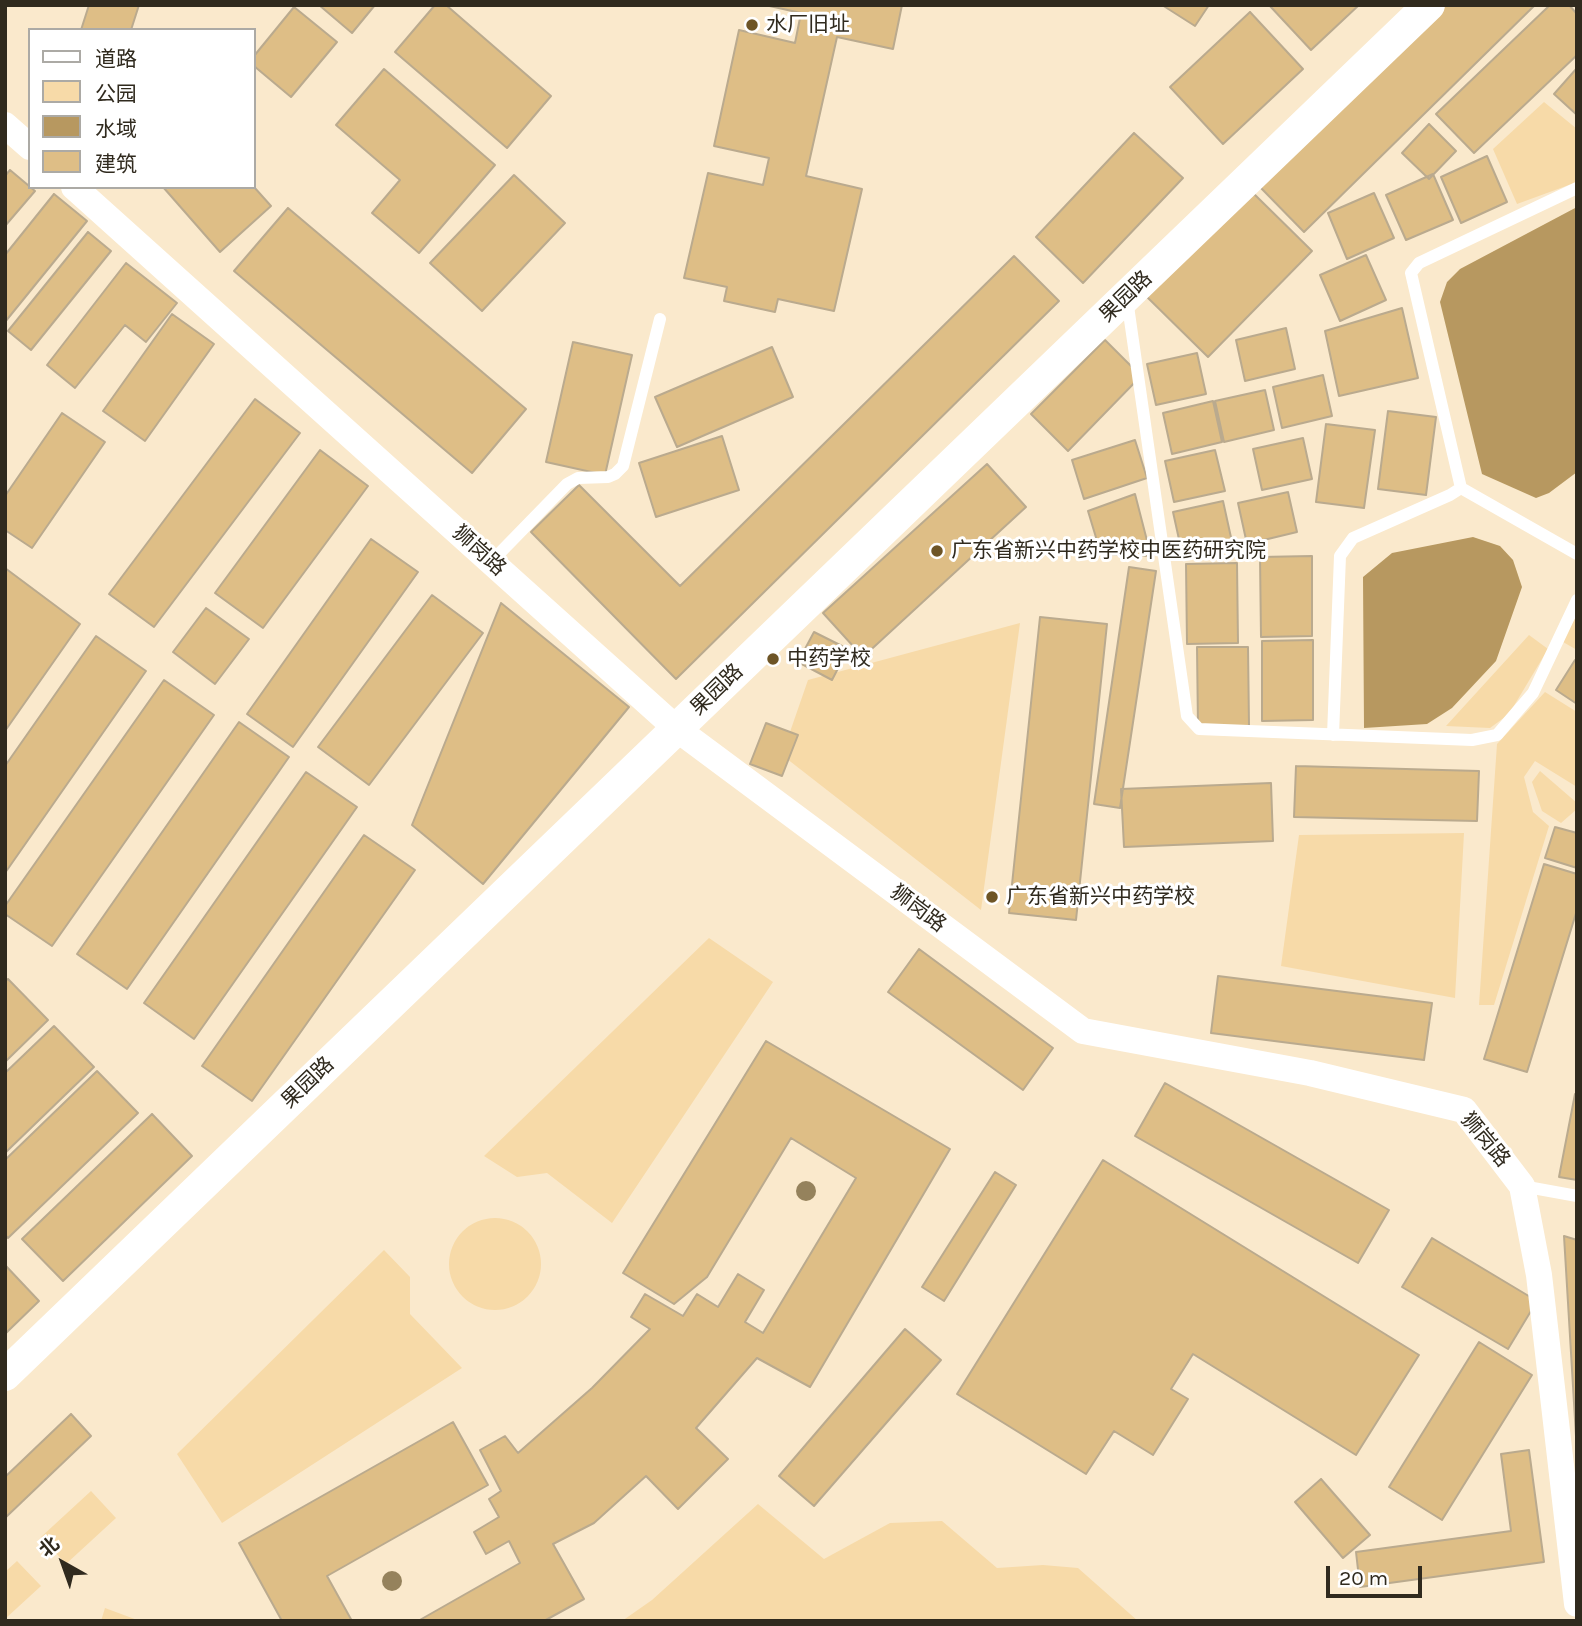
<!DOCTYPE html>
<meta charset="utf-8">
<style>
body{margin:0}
#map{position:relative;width:1582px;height:1626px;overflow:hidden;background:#fae9cc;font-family:Karla,"Noto Sans SC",sans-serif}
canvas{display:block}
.frame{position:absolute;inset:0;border:7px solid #302a1e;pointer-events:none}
.legend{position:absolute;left:28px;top:28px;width:228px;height:161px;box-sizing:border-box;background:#fff;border:2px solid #acaaa5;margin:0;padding:9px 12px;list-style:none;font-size:21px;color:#302a1e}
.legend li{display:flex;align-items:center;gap:14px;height:35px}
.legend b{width:35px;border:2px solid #acaaa5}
.north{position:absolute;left:28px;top:1528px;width:70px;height:70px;-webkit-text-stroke:5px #fff;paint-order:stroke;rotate:320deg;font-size:19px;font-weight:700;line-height:28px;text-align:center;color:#302a1e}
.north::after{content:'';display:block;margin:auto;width:24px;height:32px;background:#302a1e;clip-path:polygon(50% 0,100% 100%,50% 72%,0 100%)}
.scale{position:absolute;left:1326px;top:1566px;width:96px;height:32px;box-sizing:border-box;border:4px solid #302a1e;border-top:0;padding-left:9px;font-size:21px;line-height:24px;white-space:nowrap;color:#302a1e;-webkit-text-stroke:5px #fff;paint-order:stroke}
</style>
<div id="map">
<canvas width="1582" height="1626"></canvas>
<div class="frame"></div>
<ul class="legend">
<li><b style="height:9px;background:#fff"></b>道路</li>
<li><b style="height:19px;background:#f7daa8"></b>公园</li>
<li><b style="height:19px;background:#b79860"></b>水域</li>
<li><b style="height:19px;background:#debe86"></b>建筑</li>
</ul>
<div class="north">北</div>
<div class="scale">20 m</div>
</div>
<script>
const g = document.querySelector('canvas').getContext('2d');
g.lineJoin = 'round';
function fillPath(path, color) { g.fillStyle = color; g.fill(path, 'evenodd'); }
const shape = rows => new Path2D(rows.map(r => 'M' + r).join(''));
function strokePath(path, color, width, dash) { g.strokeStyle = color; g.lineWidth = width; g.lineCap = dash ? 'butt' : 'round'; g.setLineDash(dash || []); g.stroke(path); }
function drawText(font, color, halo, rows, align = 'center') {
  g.font = font + ' Karla,"Noto Sans SC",sans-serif'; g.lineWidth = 6; g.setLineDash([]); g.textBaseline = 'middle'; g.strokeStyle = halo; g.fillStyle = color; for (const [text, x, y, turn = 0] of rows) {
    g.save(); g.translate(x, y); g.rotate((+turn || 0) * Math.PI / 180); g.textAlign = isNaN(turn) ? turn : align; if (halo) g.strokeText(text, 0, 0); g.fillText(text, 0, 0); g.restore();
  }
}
fillPath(shape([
 [1544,102,1577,129,1577,182,1517,204,1493,149],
 [1577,613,1577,650,1563,642],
 [1020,623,981,910,782,755,808,680],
 [1529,635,1548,649,1509,714,1490,728,1446,726],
 [1545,692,1577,712,1577,787,1535,761,1524,777,1533,812,1549,826,1494,1005,1479,1005,1497,744],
 [1540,771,1577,803,1577,809,1561,823,1542,811,1532,782],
 [1464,833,1455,998,1281,966,1299,835],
 [709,938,773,982,612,1223,547,1173,517,1177,484,1156],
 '449 1264a46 46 0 1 1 92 0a46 46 0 1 1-92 0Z',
 [384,1250,410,1277,410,1314,462,1368,222,1523,177,1454],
 [91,1491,116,1518,66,1564,41,1537],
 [758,1504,824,1559,890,1523,942,1521,997,1568,1043,1565,1078,1568,1138,1621,622,1621,652,1600],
 [17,1561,41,1586,5,1619,5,1572],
 [105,1608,140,1621,101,1621]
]), '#f7daa8');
fillPath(shape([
 [1577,207,1577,472,1549,493,1536,498,1482,474,1440,302,1447,282,1460,269],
 [1473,537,1500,546,1513,560,1522,587,1496,661,1452,708,1427,724,1364,728,1363,577,1392,553]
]), '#b79860');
const building = shape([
 [89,5,139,5,131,30,81,30,89,5],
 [319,5,375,5,352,33,319,5],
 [435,5,446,5,551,96,507,148,395,52,435,5],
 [765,5,902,5,893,49,837,37,806,176,862,189,834,311,778,299,775,312,724,301,727,287,684,278,708,173,763,185,769,158,714,146,739,30,795,43,801,13,765,5],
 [1162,5,1209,5,1195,26,1162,5],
 [1269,5,1359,5,1311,50,1269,5],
 [1443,5,1535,5,1304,232,1259,186,1443,5],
 [1550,5,1569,5,1577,14,1577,55,1474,153,1436,114,1550,5],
 [294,7,337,42,291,97,254,66,254,56,294,7],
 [1250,12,1303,69,1223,144,1170,87,1250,12],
 [1577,68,1577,115,1554,94,1577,68],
 [384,69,495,165,419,253,372,213,400,180,336,125,384,69],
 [1429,124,1456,151,1429,179,1402,153,1429,124],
 [1134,133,1183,178,1083,283,1036,237,1134,133],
 [1487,156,1507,202,1461,223,1441,177,1487,156],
 [10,170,35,191,5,226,5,176,10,170],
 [1433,174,1453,220,1406,240,1386,195,1433,174],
 [514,175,565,223,482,311,430,263,514,175],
 [163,187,254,187,271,206,220,252,163,187],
 [1250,190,1312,251,1208,357,1146,296,1250,190],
 [1374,193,1394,238,1347,259,1328,213,1374,193],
 [54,194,87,221,5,322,5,255,54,194],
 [288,208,526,409,472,473,234,271,288,208],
 [88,232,111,251,31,350,8,331,88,232],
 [1366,255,1386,300,1340,321,1320,275,1366,255],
 [1014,256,1059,301,676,679,531,532,579,485,680,586,1014,256],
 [126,263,177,303,146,342,125,325,75,388,47,365,126,263],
 [1402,308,1418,378,1339,396,1325,331,1402,308],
 [172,314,214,344,145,441,103,411,172,314],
 [1286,328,1295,369,1245,381,1236,340,1286,328],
 [1105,340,1141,376,1068,451,1031,414,1105,340],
 [573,342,632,355,605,475,546,462,573,342],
 [772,347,793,397,677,447,655,397,772,347],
 [1197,353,1206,394,1156,405,1147,364,1197,353],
 [1323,375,1332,416,1282,428,1273,387,1323,375],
 [1265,390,1274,430,1224,442,1215,401,1265,390],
 [255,399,300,433,154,627,109,594,255,399],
 [1213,401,1222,442,1172,454,1163,413,1213,401],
 [1388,411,1436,417,1426,495,1378,489,1388,411],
 [62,413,105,442,32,548,5,530,5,496,62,413],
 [1326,424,1375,430,1364,508,1316,502,1326,424],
 [722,436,739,490,656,517,639,463,722,436],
 [1303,438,1312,479,1262,490,1253,449,1303,438],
 [1135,440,1147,478,1084,499,1072,460,1135,440],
 [320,450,368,486,263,628,215,593,320,450],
 [1215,450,1225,491,1174,502,1165,461,1215,450],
 [987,464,1026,507,863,657,823,613,987,464],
 [1288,492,1297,532,1247,544,1238,503,1288,492],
 [1135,494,1151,556,1101,554,1088,511,1135,494],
 [1223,501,1232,542,1182,553,1173,512,1223,501],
 [371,539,418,572,293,747,247,714,371,539],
 [1312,556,1312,636,1261,637,1260,557,1312,556],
 [1237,563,1238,643,1187,644,1186,564,1237,563],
 [1129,567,1156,571,1120,808,1094,804,1129,567],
 [5,568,80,624,5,731,5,568],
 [432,595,483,633,369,785,318,747,432,595],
 [501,603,629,707,483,884,412,825,501,603],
 [206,608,249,639,215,684,173,652,206,608],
 [1040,617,1107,624,1076,920,1009,913,1040,617],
 [814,632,848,649,832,680,798,662,814,632],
 [96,636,146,671,5,873,5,766,96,636],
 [1313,640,1313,720,1262,721,1262,641,1313,640],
 [1197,647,1248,647,1249,726,1198,727,1197,647],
 [1575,660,1577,661,1577,704,1556,690,1575,660],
 [164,680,214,715,52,946,5,914,5,906,164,680],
 [239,722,289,757,127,989,77,954,239,722],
 [766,723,798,735,782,776,750,764,766,723],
 [1296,766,1479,771,1477,821,1294,817,1296,766],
 [306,772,357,807,194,1039,144,1003,306,772],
 [1271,783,1273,841,1124,847,1121,789,1271,783],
 [1555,827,1577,833,1577,868,1545,858,1555,827],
 [364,835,415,870,252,1101,202,1066,364,835],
 [1544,864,1577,874,1577,910,1527,1072,1484,1059,1544,864],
 [919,949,1053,1048,1023,1090,888,992,919,949],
 [1218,976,1432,1003,1424,1060,1211,1033,1218,976],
 [8,979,48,1020,5,1062,5,981,8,979],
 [54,1026,94,1067,5,1153,5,1073,54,1026],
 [766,1041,950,1149,810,1387,757,1358,696,1428,728,1459,678,1509,646,1476,594,1523,553,1544,584,1599,544,1621,418,1621,520,1563,509,1541,486,1554,474,1532,499,1517,489,1499,501,1491,480,1450,505,1436,518,1453,592,1388,650,1329,631,1317,645,1294,683,1316,697,1294,718,1307,738,1274,764,1290,745,1322,763,1333,856,1178,791,1138,707,1277,674,1304,623,1273,766,1041],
 [97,1071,138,1113,8,1238,5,1235,5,1160,97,1071],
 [1165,1083,1389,1210,1358,1263,1135,1136,1165,1083],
 [1575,1094,1577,1095,1577,1180,1559,1177,1575,1094],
 [152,1114,192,1156,63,1281,22,1239,152,1114],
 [1103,1160,1419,1355,1356,1455,1193,1354,1171,1389,1188,1399,1153,1455,1114,1431,1086,1474,957,1394,1103,1160],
 [995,1172,1016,1185,944,1301,922,1287,995,1172],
 [1564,1236,1577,1240,1577,1453,1564,1236],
 [1432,1238,1537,1301,1508,1349,1402,1287,1432,1238],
 [5,1265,39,1301,5,1334,5,1265],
 [905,1329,941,1360,814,1506,779,1476,905,1329],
 [1479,1342,1532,1375,1442,1520,1389,1487,1479,1342],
 [71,1414,91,1436,5,1518,5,1477,71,1414],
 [453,1422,488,1485,327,1576,352,1621,282,1621,239,1543,453,1422],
 [1529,1450,1544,1562,1360,1587,1356,1552,1511,1531,1501,1454,1529,1450],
 [1321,1479,1370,1535,1343,1558,1295,1502,1321,1479]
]);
fillPath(building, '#debe86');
strokePath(building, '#baaa8e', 2);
strokePath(shape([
 [1127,299,1187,716,1199,729,1472,740,1497,735,1533,693,1577,600],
 [1461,488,1577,554],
 [491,562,567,484,578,478,608,477,615,474,623,466,660,319],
 [1333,735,1340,556,1353,538,1450,495,1461,488,1411,273,1419,263,1577,188],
 [1522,1186,1577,1196]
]), '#fff', 12);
strokePath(shape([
 [5,125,30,147],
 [74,187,677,729,1083,1031,1310,1073,1464,1110,1522,1186,1539,1275,1577,1604]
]), '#fff', 26);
strokePath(shape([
 [5,1375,1429,5]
]), '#fff', 32);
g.fillStyle = '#95825c';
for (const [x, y] of [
 [806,1191],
 [392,1581]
]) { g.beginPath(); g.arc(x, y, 10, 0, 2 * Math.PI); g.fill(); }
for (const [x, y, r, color] of [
 [752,25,7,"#6e5526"],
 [937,551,7,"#6e5526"],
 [773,659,7,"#6e5526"],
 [992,897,7,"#6e5526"]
]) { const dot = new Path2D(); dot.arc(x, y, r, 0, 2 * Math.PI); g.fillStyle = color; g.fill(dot); strokePath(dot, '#fff', 2.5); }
drawText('21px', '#302a1e', '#fff', [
 ["水厂旧址",766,25],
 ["广东省新兴中药学校中医药研究院",951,551],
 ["中药学校",787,659],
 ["广东省新兴中药学校",1006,897]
], 'left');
drawText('21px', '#302a1e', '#fff', [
 ["果园路",1126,297,-44],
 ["狮岗路",479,551,42],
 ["果园路",717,690,-44],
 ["狮岗路",918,909,37],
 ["果园路",308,1083,-44],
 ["狮岗路",1485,1140,50]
]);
</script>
